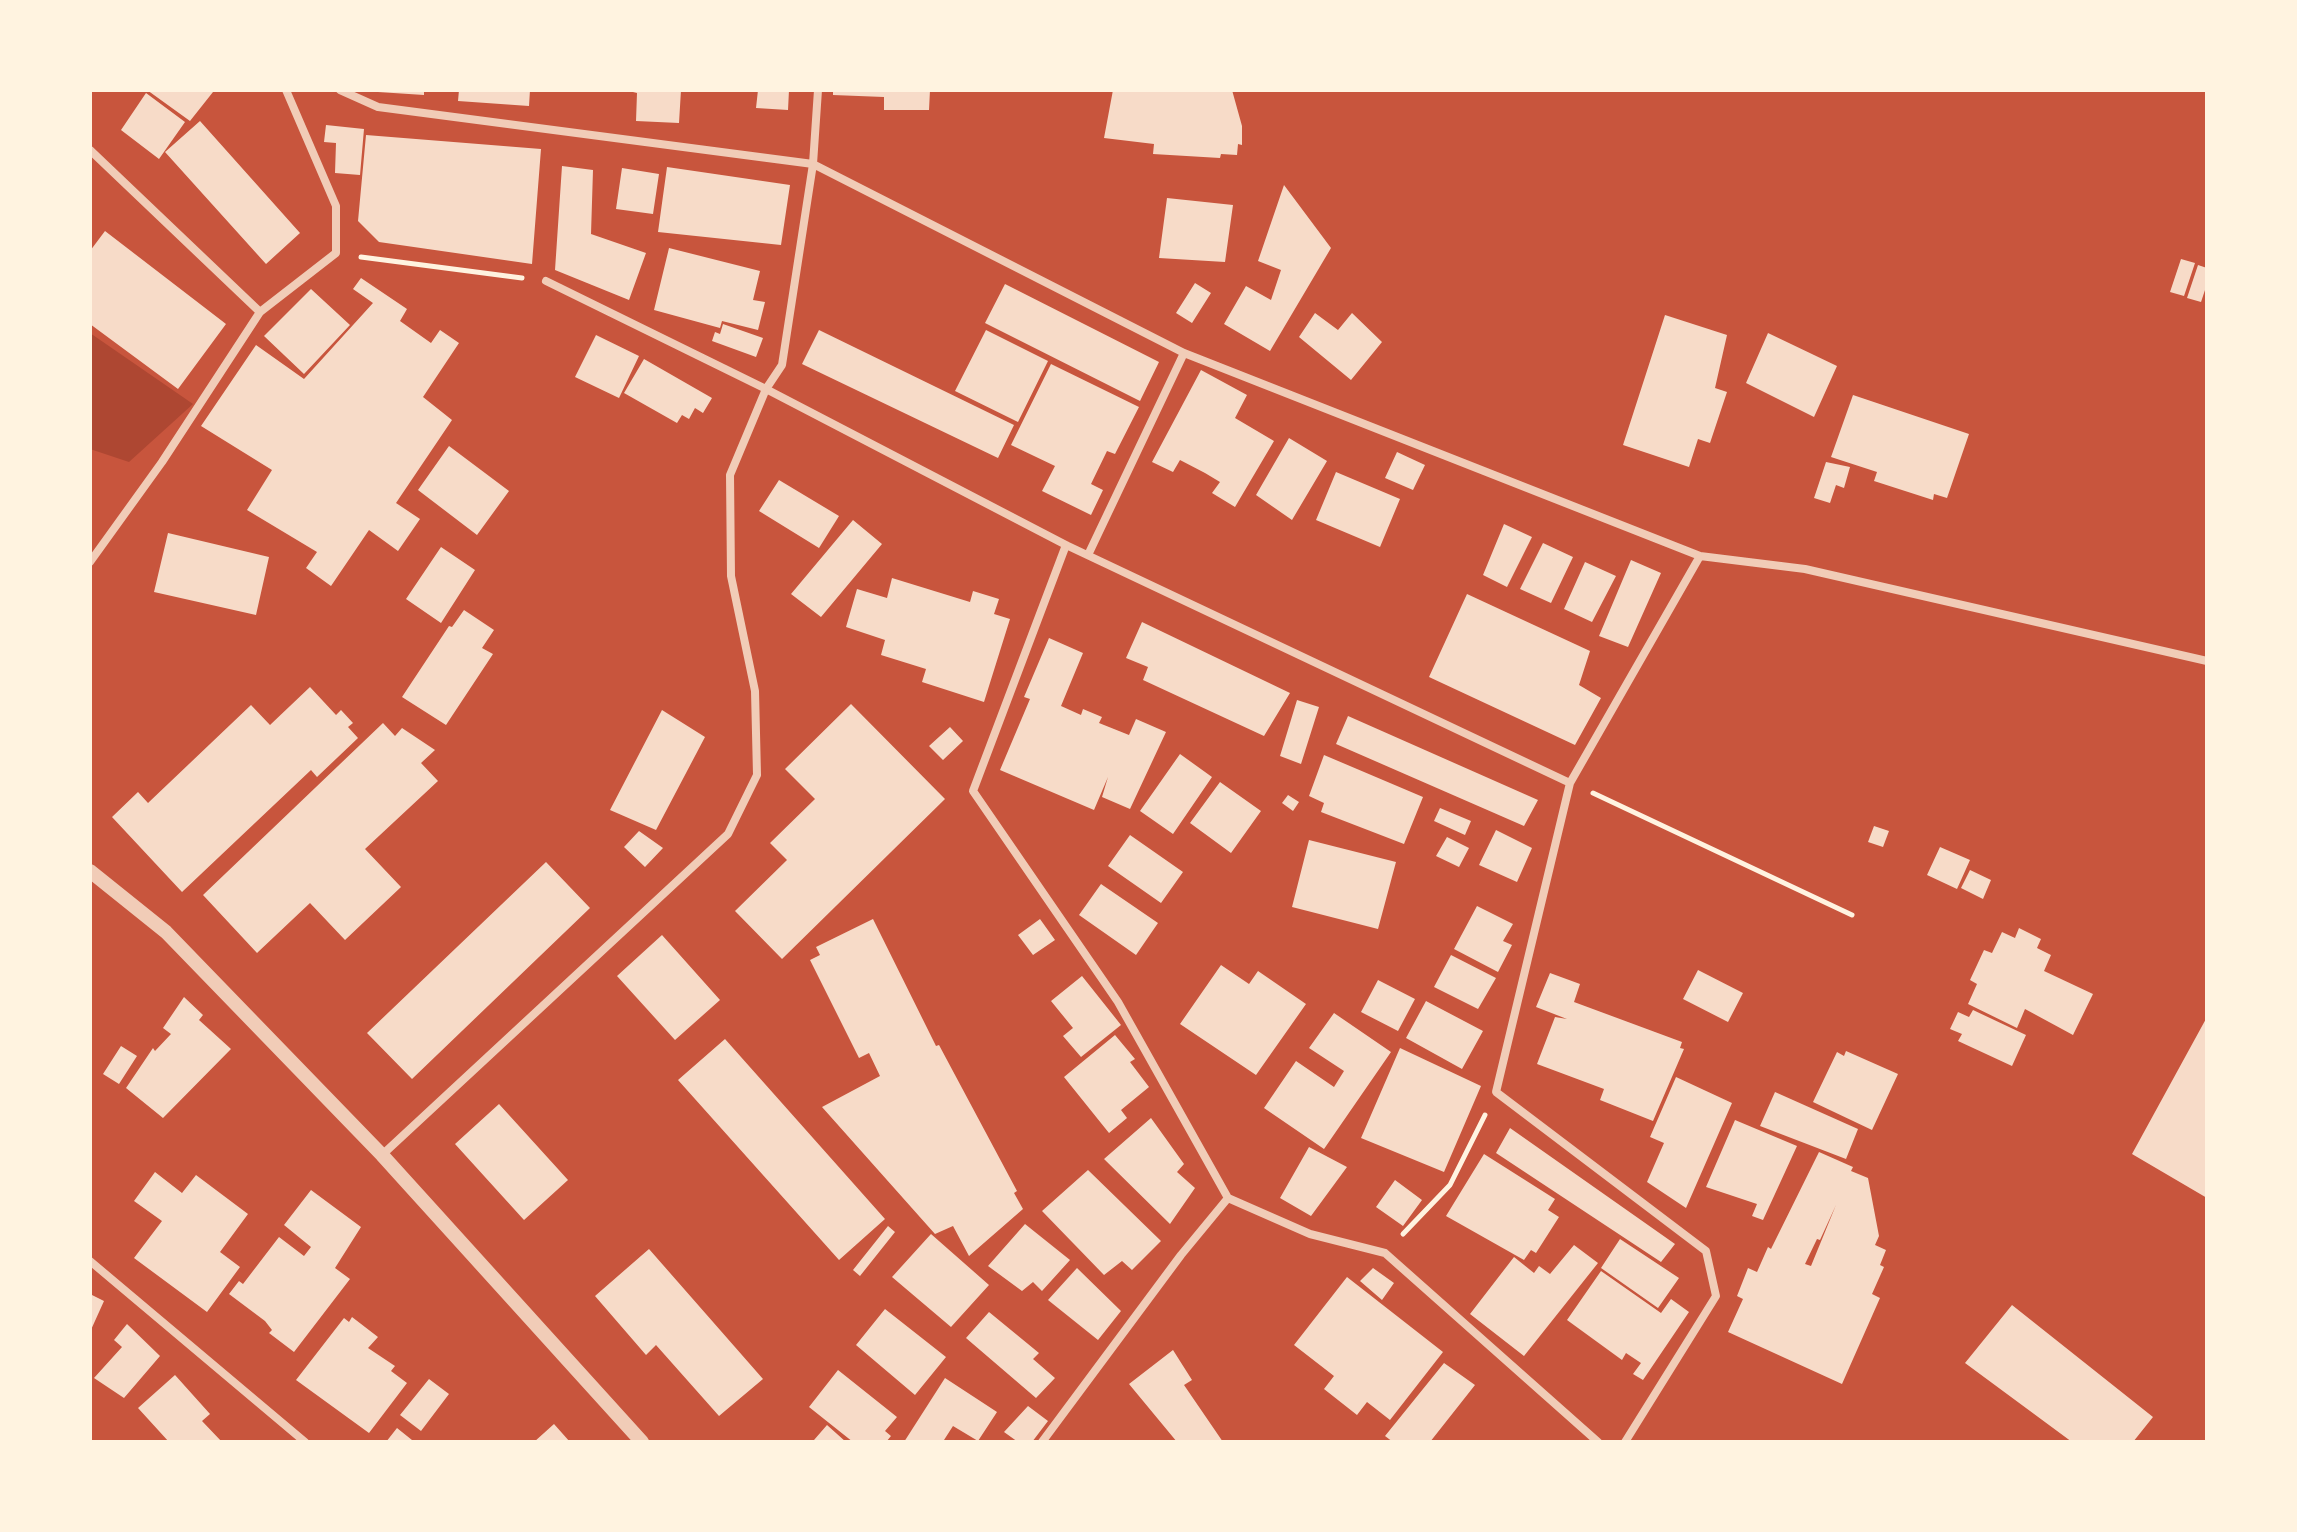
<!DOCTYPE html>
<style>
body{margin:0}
#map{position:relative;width:2297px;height:1532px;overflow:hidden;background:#c8553d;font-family:Cabin,sans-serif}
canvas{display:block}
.frame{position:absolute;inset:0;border:92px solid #fff3e0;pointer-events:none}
</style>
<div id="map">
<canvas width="2297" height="1532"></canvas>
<div class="frame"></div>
</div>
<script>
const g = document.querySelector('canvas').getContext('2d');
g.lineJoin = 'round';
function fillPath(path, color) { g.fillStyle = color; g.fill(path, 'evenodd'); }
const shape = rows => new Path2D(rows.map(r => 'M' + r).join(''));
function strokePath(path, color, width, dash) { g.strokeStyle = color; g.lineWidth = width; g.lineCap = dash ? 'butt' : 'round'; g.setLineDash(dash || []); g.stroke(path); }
fillPath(shape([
 [90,333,193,404,129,462,90,449]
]), '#ae4732');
fillPath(shape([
 [147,90,209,90,213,92,190,121],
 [378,90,424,90,424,95,378,92],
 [459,90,530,90,529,106,458,101],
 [625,90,681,90,679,123,636,121,637,93],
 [758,90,789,90,788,110,756,108],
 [833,90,930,90,929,110,884,110,884,97,833,95],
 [1113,90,1232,90,1242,126,1242,145,1238,144,1237,155,1221,154,1220,158,1153,154,1154,144,1104,138],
 [146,93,185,122,159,159,121,130],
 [200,121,300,233,266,264,165,152],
 [326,125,364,129,360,175,335,173,336,143,324,142],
 [366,135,541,149,532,264,379,242,358,221],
 [562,166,593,170,591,234,646,253,629,300,555,270],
 [667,167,790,185,781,245,658,232],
 [622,168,659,174,653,214,616,209],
 [1284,185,1331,248,1270,351,1224,324,1246,286,1271,300,1281,270,1258,261],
 [1167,198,1233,205,1225,262,1159,258],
 [105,231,226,324,178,389,90,324,90,251],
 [669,248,760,271,753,300,765,302,758,330,722,321,720,328,654,310],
 [2181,259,2195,263,2184,296,2170,292],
 [2198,265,2207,268,2207,284,2201,302,2187,298],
 [361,278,407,309,400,321,431,343,440,330,459,343,423,397,452,420,396,503,420,519,398,551,369,530,331,586,306,568,317,552,247,510,272,470,201,426,256,345,304,379,373,303,353,289],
 [1195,283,1211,293,1192,323,1176,313],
 [1005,284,1159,362,1140,401,985,323],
 [311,289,350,325,304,374,264,336],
 [1315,313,1338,330,1352,313,1382,342,1351,380,1299,337],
 [1665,315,1727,335,1715,388,1727,392,1710,443,1698,439,1689,467,1623,445],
 [723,324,763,338,756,357,712,341,715,332,720,334],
 [819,330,1014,425,998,458,802,364],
 [986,330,1048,361,1018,422,955,391],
 [1768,333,1837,366,1814,417,1746,383],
 [596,335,639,356,619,398,575,377],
 [644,359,712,398,703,413,695,408,689,419,682,415,677,423,624,393],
 [1051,364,1139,407,1115,454,1107,451,1091,484,1103,490,1091,515,1042,491,1055,466,1011,445],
 [1201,370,1247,395,1235,418,1274,441,1235,507,1212,493,1220,482,1205,473,1180,460,1173,472,1152,462],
 [1853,395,1969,434,1947,498,1934,494,1933,500,1874,481,1877,472,1831,457],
 [1289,438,1327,461,1292,520,1256,495],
 [449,446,509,491,477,535,418,490],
 [1397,452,1425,465,1413,490,1385,478],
 [1826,462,1850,467,1844,488,1836,485,1830,503,1814,498],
 [1336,472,1400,499,1380,547,1316,520],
 [779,480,839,516,819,548,759,511],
 [853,520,882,544,821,617,791,594],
 [1504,524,1532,537,1507,587,1483,575],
 [168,533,269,557,256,615,154,592],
 [1543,543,1573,557,1551,603,1520,589],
 [441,547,475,570,441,623,406,599],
 [1631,560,1661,573,1628,647,1599,636],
 [1585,562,1616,576,1592,622,1564,609],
 [892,578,970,602,973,591,999,599,994,614,1010,619,984,702,922,682,926,669,881,655,885,640,846,627,857,589,887,598],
 [1467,594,1590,651,1579,685,1601,698,1575,745,1429,677],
 [464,610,494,630,482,648,493,654,446,725,402,697,449,626,452,627],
 [1142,622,1290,693,1264,736,1143,680,1148,667,1126,658],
 [1049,638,1083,653,1061,706,1081,715,1083,709,1102,717,1099,723,1129,735,1136,719,1166,732,1130,809,1102,797,1108,777,1094,810,1000,770,1030,699,1024,697],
 [310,687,336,715,341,710,353,723,348,727,358,738,317,777,311,770,182,892,112,817,138,792,148,803,251,705,270,725],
 [1297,700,1319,707,1301,764,1280,756],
 [851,704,945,799,782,959,735,911,787,860,770,843,815,799,785,769],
 [662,710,705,737,656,830,610,810],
 [1348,716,1538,800,1524,826,1336,744],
 [383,723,395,736,402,728,435,750,421,763,438,781,365,849,401,887,345,940,310,903,257,953,203,895],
 [950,727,963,741,943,760,929,746],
 [1180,754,1212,777,1173,834,1140,811],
 [1324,755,1423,797,1404,844,1321,812,1324,803,1309,796],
 [1220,782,1261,811,1231,853,1190,823],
 [1288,795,1299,802,1293,811,1282,803],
 [1440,808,1471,821,1465,835,1434,821],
 [1874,826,1889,831,1883,847,1868,842],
 [1496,830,1532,848,1517,882,1479,865],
 [639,831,663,848,645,867,624,847],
 [1130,835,1183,872,1161,903,1108,866],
 [1447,837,1469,848,1459,867,1436,856],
 [1309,840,1396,862,1378,929,1292,907],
 [1940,847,1970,860,1957,889,1927,875],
 [546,862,590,908,412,1079,367,1033],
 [1970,870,1991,880,1983,899,1961,888],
 [1101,884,1158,923,1136,955,1079,915],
 [1477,906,1513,924,1503,941,1512,945,1498,972,1454,949],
 [873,919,936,1046,939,1045,1017,1191,1014,1193,1023,1209,969,1256,953,1226,935,1234,822,1107,880,1076,869,1053,859,1058,810,960,820,955,816,947],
 [1040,919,1055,940,1033,955,1018,935],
 [2019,928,2041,939,2037,948,2051,955,2044,971,2093,994,2073,1035,2025,1009,2017,1028,1968,1004,1977,984,1970,980,1984,950,1992,953,2002,932,2015,938],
 [662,935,720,1000,675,1040,617,976],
 [1451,955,1496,978,1478,1009,1434,987],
 [1221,965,1249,984,1258,971,1306,1004,1256,1075,1180,1024],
 [1698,970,1743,993,1728,1022,1683,999],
 [1550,973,1580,984,1574,1002,1682,1042,1680,1048,1684,1049,1653,1121,1600,1100,1604,1089,1537,1064,1555,1017,1567,1019,1536,1007],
 [1082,976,1121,1025,1081,1057,1063,1036,1073,1028,1051,1001],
 [1378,980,1415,999,1398,1031,1361,1012],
 [184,997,203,1015,199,1020,231,1049,163,1118,126,1088,153,1048,155,1051,171,1034,163,1028],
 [1426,1001,1483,1031,1462,1069,1406,1038],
 [1973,1010,2026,1035,2012,1066,1958,1041,1962,1034,1950,1029,1958,1012,1969,1017],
 [1334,1013,1391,1052,1324,1149,1264,1108,1296,1061,1334,1087,1344,1071,1309,1048],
 [2207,1017,2207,1198,2132,1154],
 [1115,1035,1135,1059,1130,1062,1149,1087,1121,1110,1127,1118,1109,1133,1064,1077],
 [725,1039,885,1219,839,1260,678,1080],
 [121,1046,137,1056,119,1084,103,1074],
 [1400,1048,1481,1086,1444,1172,1361,1138],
 [1846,1051,1898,1074,1872,1130,1813,1102,1837,1052,1844,1056],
 [1676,1077,1732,1103,1686,1208,1647,1182,1664,1143,1650,1137],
 [1775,1092,1858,1129,1846,1159,1760,1126],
 [499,1104,568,1180,524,1220,455,1144],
 [1151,1118,1184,1164,1177,1172,1195,1188,1170,1224,1104,1159],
 [1735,1120,1797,1146,1763,1220,1752,1216,1757,1204,1706,1187],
 [1510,1128,1675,1244,1661,1262,1496,1153],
 [1309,1147,1347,1167,1311,1216,1280,1198],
 [1819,1152,1853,1167,1851,1171,1868,1178,1879,1236,1875,1245,1886,1250,1880,1265,1884,1267,1872,1294,1880,1298,1842,1384,1728,1332,1743,1299,1737,1296,1748,1268,1757,1272,1768,1247,1771,1249],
 [1836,1205,1811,1266,1805,1264,1817,1239,1820,1240],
 [1484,1154,1555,1199,1548,1210,1559,1217,1536,1253,1531,1250,1524,1260,1446,1216],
 [1088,1170,1161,1241,1132,1270,1122,1261,1104,1275,1042,1211],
 [155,1172,182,1193,196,1175,248,1214,220,1252,240,1267,207,1312,134,1258,162,1221,134,1201],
 [1395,1180,1422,1200,1403,1226,1376,1207],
 [311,1190,361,1227,335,1268,350,1279,294,1352,269,1333,272,1330,265,1321,229,1294,239,1281,243,1284,279,1237,304,1256,311,1247,284,1225],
 [1025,1224,1070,1260,1042,1291,1033,1282,1022,1291,988,1266],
 [888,1226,895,1232,860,1276,853,1270],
 [931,1234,989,1285,951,1327,892,1277],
 [1620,1239,1679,1278,1658,1308,1601,1268],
 [1574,1245,1598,1263,1524,1356,1470,1314,1514,1257,1534,1273,1539,1266,1550,1274],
 [649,1249,763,1379,719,1416,656,1345,646,1355,595,1296],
 [1077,1268,1121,1311,1098,1340,1048,1300],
 [1373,1268,1394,1283,1382,1300,1360,1281],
 [1601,1271,1661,1313,1671,1299,1689,1312,1643,1380,1633,1374,1641,1363,1626,1353,1622,1360,1567,1320],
 [1347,1277,1443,1352,1390,1420,1367,1402,1357,1415,1324,1389,1334,1376,1294,1345],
 [90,1294,104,1301,90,1332],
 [2012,1305,2153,1417,2133,1442,2072,1442,1965,1363],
 [885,1309,946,1357,915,1395,856,1345],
 [989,1312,1039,1353,1033,1359,1055,1378,1036,1398,966,1338],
 [352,1317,378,1337,368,1348,395,1366,391,1371,407,1383,369,1433,296,1380,344,1318,349,1322],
 [127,1324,160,1356,124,1398,94,1378,122,1347,114,1340],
 [1173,1350,1192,1380,1184,1385,1223,1442,1177,1442,1129,1384],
 [1444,1363,1475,1385,1430,1442,1393,1442,1385,1436],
 [838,1370,897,1417,885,1431,891,1436,886,1442,853,1442,809,1407],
 [175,1375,210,1414,202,1421,222,1442,169,1442,138,1408],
 [945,1378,997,1412,978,1441,953,1426,944,1440,947,1442,904,1442],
 [429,1379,449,1394,421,1431,400,1415],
 [1028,1406,1048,1421,1032,1442,1018,1442,1004,1432],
 [554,1424,570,1442,534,1442],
 [827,1425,846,1442,814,1440],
 [397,1428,412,1440,410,1442,386,1442]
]), '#f7dbc8');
strokePath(shape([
 [361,257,522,278],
 [1593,793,1852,915],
 [1403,1234,1450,1185,1485,1115]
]), '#fff3e0', 5);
strokePath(shape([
 [340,90,378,107,813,164,1184,353,1700,556,1805,569,2207,661],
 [90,150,260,312],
 [546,281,766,389,1066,545,1570,783],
 [1088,555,1184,353],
 [90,562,162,462,260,312,336,253,336,206,286,90],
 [382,1155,728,834,757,775,755,691,731,576,730,475,766,389,782,365,813,164,818,90],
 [1228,1198,1310,1234,1385,1253,1598,1442],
 [90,1261,305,1442],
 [1042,1442,1181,1255,1228,1198,1118,1002,973,791,1066,545],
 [1625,1442,1716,1296,1706,1251,1496,1092,1570,783,1700,556]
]), '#f1ccb7', 8);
strokePath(shape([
 [90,871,166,932,382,1155,642,1442]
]), '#f1ccb7', 14);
</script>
